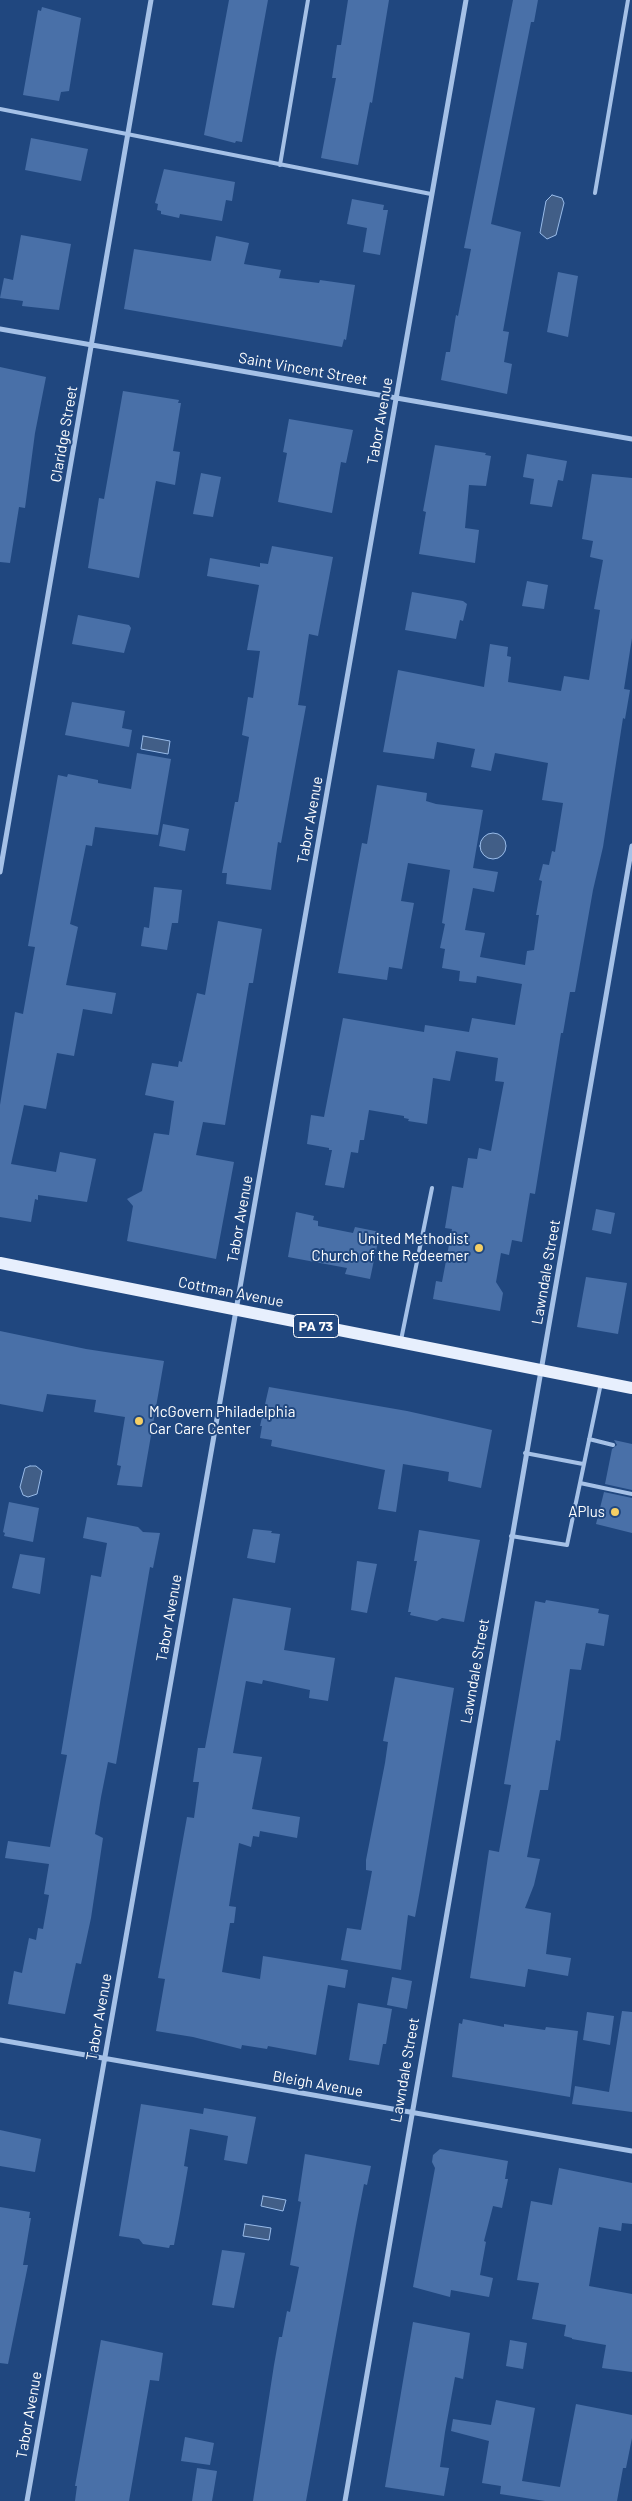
<!DOCTYPE html>
<style>
body{margin:0}
canvas{display:block;background:#20477f}
</style>
<canvas width="632" height="2501"></canvas>
<script>
const g = document.querySelector('canvas').getContext('2d');
g.lineJoin = 'round';
function fillPath(path, color) { g.fillStyle = color; g.fill(path, 'evenodd'); }
const shape = rows => new Path2D(rows.map(r => 'M' + r).join(''));
function strokePath(path, color, width, dash) { g.strokeStyle = color; g.lineWidth = width; g.lineCap = dash ? 'butt' : 'round'; g.setLineDash(dash || []); g.stroke(path); }
function drawText(font, color, halo, rows, align = 'center') {
  g.font = font + ' Barlow,sans-serif'; g.lineWidth = 4; g.setLineDash([]); g.textBaseline = 'middle'; g.strokeStyle = halo; g.fillStyle = color; for (const [text, x, y, turn = 0] of rows) {
    g.save(); g.translate(x, y); g.rotate((+turn || 0) * Math.PI / 180); g.textAlign = isNaN(turn) ? turn : align; if (halo) g.strokeText(text, 0, 0); g.fillText(text, 0, 0); g.restore();
  }
}
const water = shape([
 [552,195,562,198,564,203,556,235,547,239,540,233,546,201,552,195],
 [143,736,170,741,168,754,141,749,143,736],
 '480 846a13 13 0 1 1 26 0a13 13 0 1 1-26 0Z',
 [30,1466,36,1466,42,1471,37,1494,28,1497,23,1495,20,1487,25,1468,30,1466],
 [263,2196,286,2200,283,2211,261,2206,263,2196],
 [245,2224,271,2228,269,2240,243,2236,245,2224]
]);
fillPath(water, '#415e87');
strokePath(water, '#98bbe9', 1);
fillPath(shape([
 [229,0,268,0,242,142,236,141,235,143,204,135],
 [348,0,389,0,372,103,370,102,358,165,321,158,336,78,332,78,337,45,341,45],
 [513,0,538,0,534,22,531,22,491,224,521,232,503,331,509,332,504,362,512,364,507,394,441,380,446,352,450,352,456,315,458,316,471,249,464,248],
 [42,7,81,18,69,91,61,92,59,101,23,95,38,10,41,11],
 [31,138,88,149,81,181,25,170],
 [164,169,235,182,232,201,226,200,222,221,180,214,179,218,161,214,161,211,157,210,158,204,155,203],
 [352,199,384,205,383,210,388,210,380,255,363,252,367,228,347,224],
 [21,235,71,244,59,310,22,306,23,301,0,298,4,278,13,280],
 [216,236,249,243,244,264,281,270,279,278,319,283,320,280,355,285,346,340,344,339,342,347,124,309,134,249,211,261],
 [558,272,578,276,568,337,547,332],
 [0,367,46,377,35,433,25,508,19,507,10,563,0,562],
 [123,391,179,400,178,403,181,403,173,451,180,452,175,485,156,481,139,578,88,568,99,498,104,499],
 [289,419,353,430,346,463,341,462,332,513,278,502,287,453,283,452],
 [435,445,486,453,485,455,491,456,486,486,469,485,465,528,479,530,475,563,419,554,426,512,423,511],
 [527,454,567,461,563,481,558,480,552,507,530,504,534,479,523,477],
 [201,473,221,477,213,517,193,514],
 [592,474,632,478,632,638,624,689,630,690,625,719,623,718,603,847,593,890,575,992,570,992,563,1033,561,1033,535,1194,530,1193,522,1242,512,1240,509,1255,501,1253,496,1282,503,1293,500,1311,433,1299,436,1281,442,1282,452,1229,445,1228,452,1186,463,1188,468,1158,477,1159,479,1148,491,1151,504,1082,495,1081,498,1058,456,1051,450,1081,433,1078,427,1124,408,1121,409,1119,404,1118,404,1116,369,1110,364,1140,360,1140,358,1153,351,1152,344,1188,325,1185,332,1150,329,1150,329,1148,307,1144,311,1115,324,1117,343,1018,424,1032,425,1025,469,1032,472,1018,515,1025,522,984,477,976,476,983,459,981,460,971,442,968,445,949,440,948,445,924,442,923,450,870,408,863,401,901,414,903,402,969,389,967,387,980,338,973,362,843,367,844,377,785,427,793,426,801,436,804,483,810,473,868,498,872,494,892,473,888,465,930,485,933,480,957,525,965,527,951,534,950,539,915,536,915,542,881,539,880,543,864,549,865,552,851,555,852,563,803,542,800,548,763,495,753,491,771,471,767,475,749,437,742,434,759,383,752,398,670,484,687,490,644,508,647,507,656,511,657,508,682,561,691,564,676,589,680,600,610,594,609,603,560,590,557,593,541,582,539],
 [272,546,333,557,318,636,309,634,298,705,306,706,281,843,278,842,271,890,226,884,227,873,222,873,235,802,238,802,249,737,242,735,248,697,253,698,260,651,247,650,259,585,207,576,210,558,260,567,260,563,268,564],
 [527,581,548,585,544,609,522,606],
 [412,592,463,601,467,604,463,621,460,620,456,639,405,630],
 [78,615,129,625,131,628,124,653,72,644],
 [72,702,125,711,122,728,132,730,129,747,65,735],
 [137,753,171,759,158,835,95,827,92,846,86,845,70,924,78,927,66,985,116,993,112,1014,83,1009,74,1056,57,1053,46,1109,24,1105,11,1164,56,1172,60,1152,96,1159,87,1202,38,1195,38,1200,35,1199,31,1222,0,1217,0,1105,15,1012,23,1014,35,947,28,946,58,775,67,777,68,774,98,780,98,783,131,789],
 [163,824,189,829,185,851,159,846],
 [154,887,182,890,178,923,172,923,167,950,141,946,144,927,149,928],
 [218,921,262,929,253,983,249,983,225,1125,203,1122,196,1155,234,1162,216,1259,127,1241,133,1206,127,1199,142,1191,154,1133,169,1135,174,1101,145,1095,152,1063,178,1067,179,1061,182,1062,197,993,205,995],
 [596,1209,615,1213,611,1234,592,1230],
 [296,1212,314,1216,313,1220,318,1221,318,1226,353,1233,355,1227,380,1232,370,1279,345,1274,347,1268,288,1257],
 [586,1277,627,1283,618,1334,577,1327],
 [0,1331,86,1349,164,1361,142,1487,117,1485,121,1466,117,1465,125,1417,94,1412,96,1400,47,1394,43,1412,0,1404],
 [269,1387,407,1411,492,1430,481,1488,448,1481,449,1472,403,1464,396,1512,378,1509,385,1470,271,1446,272,1440,260,1438,262,1426,260,1426],
 [614,1440,632,1444,632,1490,605,1484,612,1449,617,1445],
 [604,1492,632,1498,632,1533,596,1524],
 [9,1502,39,1508,33,1542,4,1536,5,1533,3,1532],
 [87,1517,138,1527,143,1532,160,1533,153,1568,150,1567,116,1764,108,1762,101,1797,95,1834,103,1838,91,1918,81,1964,76,1963,65,2014,8,2004,14,1971,22,1973,29,1938,36,1940,38,1928,43,1929,49,1895,44,1894,49,1864,5,1858,8,1841,50,1847,67,1755,61,1754,91,1575,101,1577,107,1543,83,1538],
 [253,1529,272,1531,271,1533,280,1534,275,1563,247,1558],
 [419,1530,480,1540,464,1622,442,1618,437,1621,410,1615,411,1612,408,1612,417,1561,414,1561],
 [20,1554,45,1558,40,1594,12,1588],
 [357,1561,377,1564,367,1613,351,1610],
 [233,1598,291,1608,284,1650,335,1658,328,1701,309,1698,310,1690,263,1680,262,1684,246,1681,233,1753,262,1757,252,1809,300,1817,297,1838,260,1831,259,1837,253,1836,251,1847,239,1843,229,1906,236,1907,234,1923,230,1923,222,1972,260,1979,263,1956,348,1970,345,1988,328,1985,316,2055,268,2046,267,2049,242,2045,241,2049,193,2037,156,2031,165,1979,158,1978,187,1817,194,1818,199,1782,193,1782,198,1748,205,1748],
 [546,1600,599,1609,598,1613,609,1615,604,1646,586,1643,581,1670,570,1669,560,1741,556,1740,548,1790,540,1790,527,1857,540,1859,534,1885,525,1908,551,1913,546,1954,571,1958,568,1976,528,1969,525,1987,470,1978,489,1850,499,1852,511,1785,504,1784,535,1601,545,1603],
 [395,1677,454,1688,420,1890,415,1917,408,1915,401,1970,341,1960,347,1928,361,1930,372,1871,366,1870,366,1860,385,1763,388,1742,383,1741],
 [392,1977,412,1981,407,2009,387,2005],
 [358,2003,392,2009,386,2044,383,2044,379,2065,349,2060],
 [622,2011,632,2012,632,2112,572,2104,575,2086,609,2092],
 [587,2012,614,2016,610,2045,583,2040],
 [463,2019,504,2027,504,2024,545,2030,546,2027,578,2031,570,2097,452,2077,459,2023,462,2024],
 [141,2104,203,2114,204,2108,256,2117,247,2164,224,2160,228,2136,190,2129,184,2166,188,2167,180,2213,174,2245,170,2245,169,2248,143,2244,139,2239,119,2236],
 [0,2130,41,2139,35,2172,0,2166],
 [440,2149,508,2161,505,2179,508,2179,502,2208,493,2206,484,2241,486,2242,480,2275,493,2278,489,2297,451,2290,450,2297,413,2287,435,2168,432,2162,433,2155],
 [305,2154,371,2166,367,2185,364,2184,356,2225,306,2501,253,2501,274,2365,279,2337,282,2337,287,2311,290,2312,299,2267,290,2265,301,2202,298,2201],
 [559,2168,632,2183,632,2224,622,2223,621,2231,599,2227,589,2286,632,2294,632,2372,602,2368,606,2345,572,2339,572,2338,564,2336,566,2325,532,2319,539,2283,517,2280,531,2201,552,2205],
 [0,2207,30,2212,29,2218,31,2218,23,2265,28,2265,8,2364,0,2363],
 [222,2250,245,2253,234,2308,212,2305],
 [413,2322,470,2333,463,2379,455,2377,445,2432,440,2467,449,2468,444,2496,385,2487],
 [101,2340,163,2353,159,2381,150,2380,129,2501,75,2501,77,2486,75,2486],
 [510,2340,527,2343,523,2369,506,2366],
 [496,2400,535,2408,522,2481,560,2487,576,2404,632,2415,632,2438,626,2468,623,2468,617,2501,545,2501,500,2494,501,2486,482,2483,489,2441,451,2431,453,2419,491,2425],
 [185,2437,214,2443,210,2465,181,2461],
 [197,2468,217,2471,212,2501,192,2501]
]), '#4970a8');
strokePath(shape([
 [0,109,431,194],
 [280,165,308,0],
 [595,193,628,0],
 [401,1340,432,1188],
 [601,1383,580,1483,632,1494],
 [589,1439,613,1445],
 [525,1453,583,1464],
 [511,1536,567,1545,580,1483]
]), '#a5c1e7', 4);
strokePath(shape([
 [0,329,632,439],
 [0,872,151,0],
 [0,2040,632,2151],
 [27,2501,466,0],
 [345,2501,632,846]
]), '#a5c1e7', 5);
strokePath(shape([
 [0,1263,632,1388]
]), '#e7effd', 12);
for (const [x, y, r, color] of [
 [479,1248,5,"#f5cf65"],
 [139,1421,5,"#f5cf65"],
 [615,1512,5,"#f5cf65"]
]) { const dot = new Path2D(); dot.arc(x, y, r, 0, 2 * Math.PI); g.fillStyle = color; g.fill(dot); strokePath(dot, '#20477f', 2); }
for (const [x, y, w] of [
 [316,1326,45]
]) { const box = new Path2D(); box.roundRect(x - w / 2, y - 11.5, w, 23, 4); g.fillStyle = '#20477f'; g.fill(box); strokePath(box, '#fff', 1); }
drawText('bold 14px', '#fff', null, [
 ["PA 73",316,1326]
]);
drawText('15px', '#fff', '#20477f', [
 ["Saint Vincent Street",303,369,10],
 ["Tabor Avenue",380,421,-80],
 ["Claridge Street",64,434,-80],
 ["Tabor Avenue",310,820,-80],
 ["Tabor Avenue",240,1219,-80],
 ["Lawndale Street",546,1272,-80],
 ["Cottman Avenue",231,1292,11],
 ["Tabor Avenue",169,1618,-80],
 ["Lawndale Street",475,1671,-80],
 ["Tabor Avenue",99,2017,-80],
 ["Lawndale Street",405,2070,-80],
 ["Bleigh Avenue",318,2084,10],
 ["Tabor Avenue",29,2415,-80]
]);
drawText('15px', '#fff', '#20477f', [
 ["United Methodist",469,1239],
 ["Church of the Redeemer",469,1256],
 ["McGovern Philadelphia",149,1412,"left"],
 ["Car Care Center",149,1429,"left"],
 ["APlus",605,1512]
], 'right');
</script>
